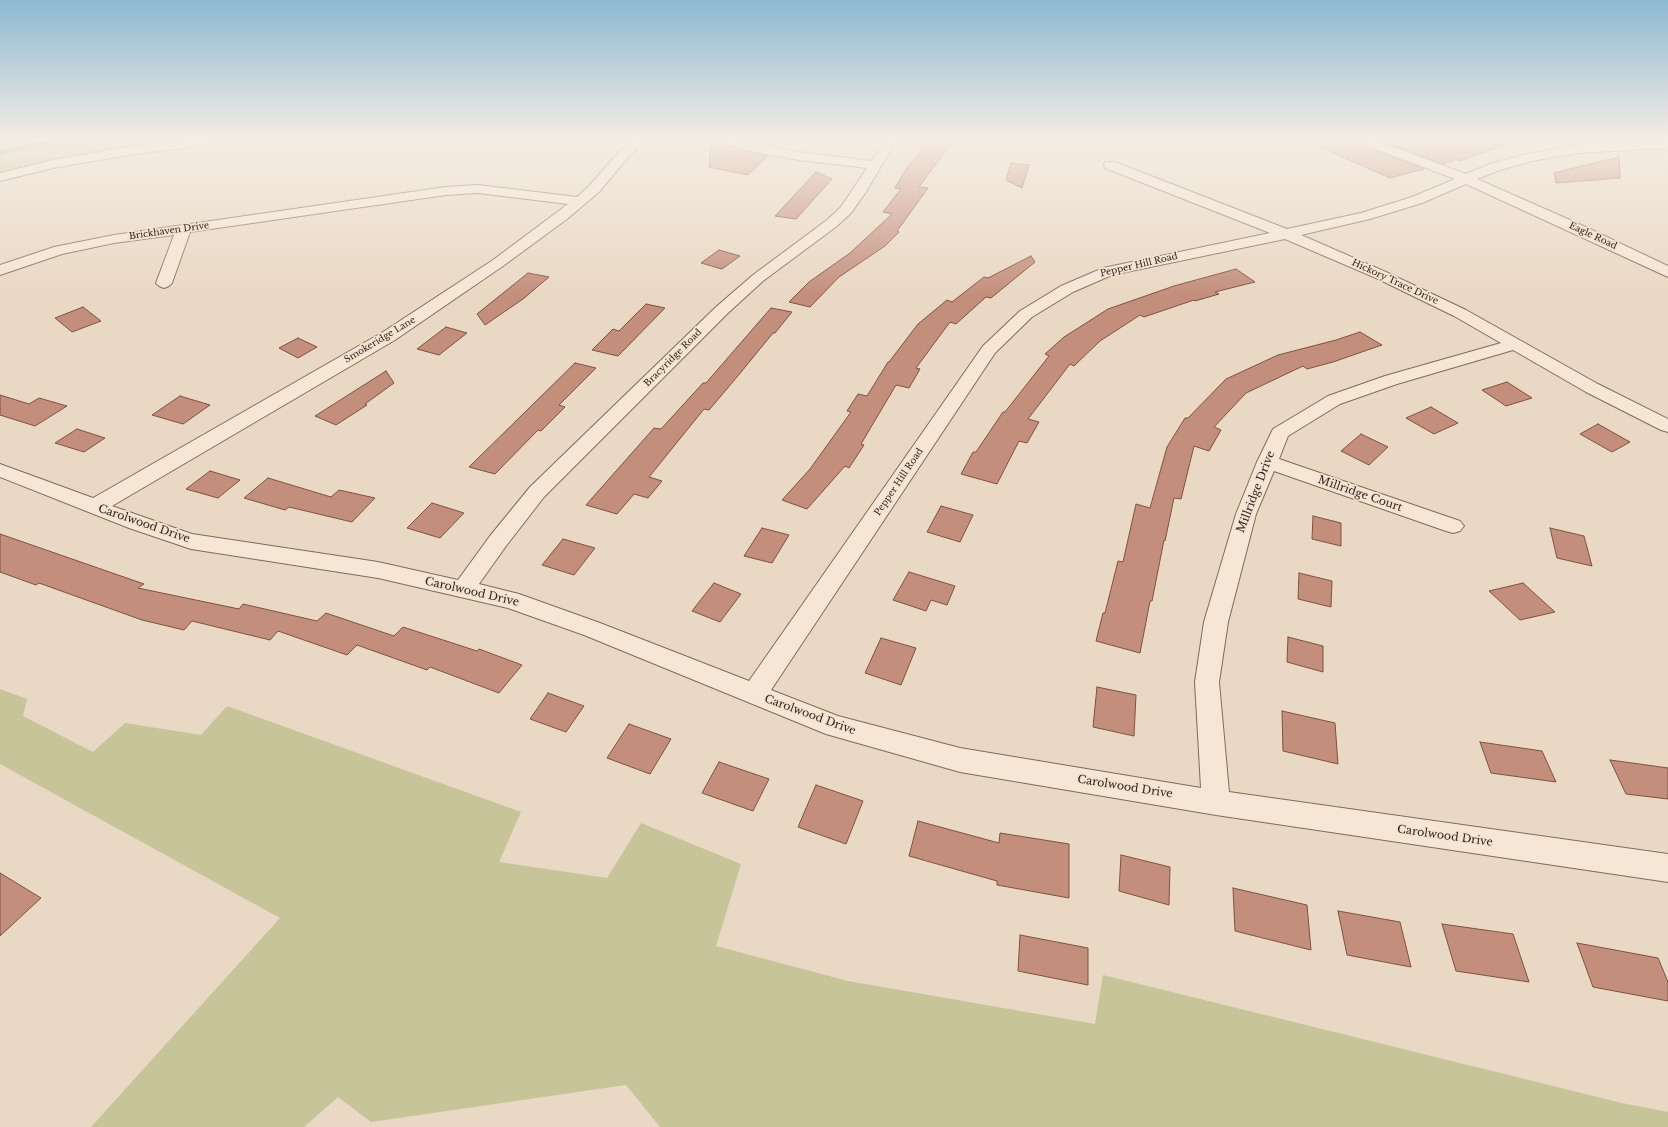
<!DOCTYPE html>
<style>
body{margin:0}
canvas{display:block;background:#e9d8c3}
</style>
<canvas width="1668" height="1127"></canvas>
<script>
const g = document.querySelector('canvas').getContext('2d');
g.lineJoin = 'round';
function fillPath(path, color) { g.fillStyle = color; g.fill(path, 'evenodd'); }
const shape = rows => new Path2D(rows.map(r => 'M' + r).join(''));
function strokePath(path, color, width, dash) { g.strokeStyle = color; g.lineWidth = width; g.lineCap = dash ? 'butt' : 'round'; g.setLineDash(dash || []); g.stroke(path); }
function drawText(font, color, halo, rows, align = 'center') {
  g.font = font + ' "Libre Baskerville",serif'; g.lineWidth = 3.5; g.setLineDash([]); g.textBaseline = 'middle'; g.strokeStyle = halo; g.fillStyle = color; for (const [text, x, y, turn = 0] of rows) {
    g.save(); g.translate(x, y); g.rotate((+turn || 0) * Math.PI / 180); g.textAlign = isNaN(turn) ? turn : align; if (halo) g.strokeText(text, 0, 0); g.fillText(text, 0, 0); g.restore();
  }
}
fillPath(shape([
 [0,139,191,139,116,148,64,157,0,172],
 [0,689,27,699,23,716,93,752,125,723,201,735,227,706,521,812,499,862,607,878,641,823,741,864,716,946,848,981,1095,1024,1103,975,1622,1103,1668,1112,1668,1127,660,1127,626,1085,371,1122,338,1097,304,1127,91,1127,280,918,0,764]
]), '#c6c498');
strokePath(shape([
 [0,153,57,139]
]), '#6d8a7e', 4.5);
const building = shape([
 [711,139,714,139,717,143,768,156,748,175,709,167,711,139],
 [930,139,952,142,919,187,928,188,897,231,899,232,885,246,839,277,810,307,789,302,809,282,850,253,892,214,883,212,901,189,895,188,904,172,930,139],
 [1302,139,1355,139,1357,143,1424,169,1390,178,1302,139],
 [1375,139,1515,139,1516,141,1460,161,1457,159,1442,164,1375,139],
 [1619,157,1620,178,1556,183,1554,173,1619,157],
 [1011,163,1029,165,1022,188,1006,180,1011,163],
 [816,172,832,179,796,219,775,216,816,172],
 [719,250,740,256,722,269,701,263,719,250],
 [1031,256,1035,262,991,298,986,297,956,324,950,322,916,368,920,369,909,388,896,385,861,444,864,445,849,468,845,466,807,509,782,500,810,469,851,412,847,411,858,394,867,396,888,362,889,362,918,324,947,300,952,302,984,277,988,278,1031,256],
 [1236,269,1255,282,1215,292,1219,294,1195,301,1194,300,1144,317,1140,315,1100,341,1074,366,1070,364,1028,419,1039,422,1027,443,1019,441,997,484,961,474,973,452,976,452,1003,412,1005,412,1049,356,1045,354,1064,337,1108,309,1174,286,1236,269],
 [528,273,549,277,523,299,485,325,477,314,528,273],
 [646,304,665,308,618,356,592,350,613,329,619,331,646,304],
 [83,307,101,321,72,332,55,318,83,307],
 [771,308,792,312,775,333,773,333,737,377,709,410,704,409,649,477,662,481,648,498,634,494,617,514,586,505,654,428,661,429,703,383,706,383,771,308],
 [446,327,467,333,439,355,417,349,446,327],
 [1360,332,1382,345,1333,362,1307,369,1303,366,1246,393,1214,427,1221,430,1209,451,1194,446,1181,499,1174,498,1165,541,1164,540,1152,601,1150,601,1140,653,1096,641,1103,613,1105,613,1118,561,1123,562,1136,504,1150,508,1167,447,1185,418,1188,418,1226,379,1278,355,1336,340,1360,332],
 [298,338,317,347,298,358,279,348,298,338],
 [575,363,596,368,559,405,565,407,541,431,538,430,495,474,469,467,575,363],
 [386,371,394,383,365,404,367,405,336,425,315,416,386,371],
 [1507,382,1532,398,1506,406,1482,390,1507,382],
 [0,395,29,404,39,398,67,406,35,426,0,415,0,395],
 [180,396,210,405,183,424,152,415,180,396],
 [1431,407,1458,423,1434,434,1406,418,1431,407],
 [1598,424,1630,442,1612,452,1580,434,1598,424],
 [77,429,105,438,84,452,55,443,77,429],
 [1361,434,1388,447,1369,465,1341,451,1361,434],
 [210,471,240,480,218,498,186,489,210,471],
 [268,478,331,497,339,490,375,498,352,522,289,507,285,510,244,498,268,478],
 [432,503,464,513,440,538,407,528,432,503],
 [941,506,973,515,960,542,927,532,941,506],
 [1313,516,1341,523,1341,546,1312,539,1313,516],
 [762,528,789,535,772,563,744,556,762,528],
 [1550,528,1584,536,1592,566,1557,558,1550,528],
 [0,534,144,584,138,588,239,609,243,604,317,621,326,613,394,636,403,627,477,651,479,649,522,665,499,693,430,667,427,670,357,645,347,655,278,631,270,640,192,621,184,630,142,620,39,583,36,585,0,572,0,534],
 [563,539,595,548,574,575,542,565,563,539],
 [909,572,955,586,947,605,931,600,926,611,893,600,909,572],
 [1299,573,1332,581,1331,607,1298,599,1299,573],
 [714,583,741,594,720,622,692,611,714,583],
 [1523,583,1555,612,1520,620,1489,591,1523,583],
 [1288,637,1323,646,1323,672,1287,662,1288,637],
 [881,638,916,648,901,685,865,673,881,638],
 [1097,687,1136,695,1134,736,1093,727,1097,687],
 [548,693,584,706,566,732,530,719,548,693],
 [1282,711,1335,723,1338,764,1283,751,1282,711],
 [629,724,671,739,650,774,607,758,629,724],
 [1480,742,1542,751,1556,782,1491,773,1480,742],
 [1610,760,1668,768,1668,799,1626,794,1610,760],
 [719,762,769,779,753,811,702,793,719,762],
 [816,785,863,801,846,844,798,827,816,785],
 [918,821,999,843,1000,833,1069,844,1069,898,997,885,997,881,909,856,918,821],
 [1121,855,1170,867,1169,905,1119,891,1121,855],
 [0,873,41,898,0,936,0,873],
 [1233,888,1307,905,1311,950,1235,931,1233,888],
 [1338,911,1400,922,1411,967,1347,955,1338,911],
 [1442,924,1513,934,1529,982,1456,971,1442,924],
 [1020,935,1088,948,1088,985,1018,971,1020,935],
 [1577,943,1658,958,1668,982,1668,1001,1593,987,1577,943]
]);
fillPath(building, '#c48e7c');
strokePath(building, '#7f5143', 1);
const minor = shape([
 [195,139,226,139,224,142,220,143,122,156,53,168,0,181,0,173,53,160,122,148,195,139],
 [635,139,648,139,628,157,599,192,567,219,503,266,395,340,112,506,192,534,378,562,458,580,490,536,530,487,716,307,753,275,827,220,841,207,867,168,799,160,760,153,717,142,715,139,734,139,799,152,871,161,888,139,900,139,888,154,866,192,851,213,837,226,763,281,728,313,544,497,506,546,479,584,519,594,600,623,749,681,983,346,1020,311,1061,286,1103,268,1270,233,1105,168,1104,165,1105,162,1115,162,1287,229,1361,213,1412,197,1455,179,1358,142,1356,139,1372,139,1466,174,1490,164,1527,154,1577,145,1668,140,1668,148,1577,153,1532,161,1500,170,1477,179,1588,228,1668,266,1668,277,1466,184,1422,203,1370,219,1301,235,1386,272,1466,310,1598,384,1668,419,1668,432,1661,430,1586,392,1513,350,1397,384,1340,404,1288,436,1279,459,1460,521,1464,526,1460,531,1453,533,1446,531,1274,471,1256,514,1228,622,1219,682,1229,792,1668,854,1668,882,1216,815,960,772,826,734,584,635,508,608,378,578,191,549,129,528,0,477,0,464,93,498,383,332,493,260,568,204,478,193,446,195,190,232,172,283,169,286,164,288,159,286,156,283,174,235,114,243,62,254,0,275,0,265,54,247,114,235,446,187,478,185,577,197,589,186,620,151,635,139],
 [1285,239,1376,278,1454,316,1501,343,1385,376,1328,396,1273,429,1257,462,1236,514,1204,622,1195,682,1201,788,960,748,838,716,771,690,995,353,1032,317,1073,292,1112,275,1285,239]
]);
strokePath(minor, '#826a5b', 2);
fillPath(minor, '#f5e6d5');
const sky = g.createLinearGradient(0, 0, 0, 296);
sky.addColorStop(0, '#8db8d2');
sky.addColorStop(0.47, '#f5ede4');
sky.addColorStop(1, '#f5ede400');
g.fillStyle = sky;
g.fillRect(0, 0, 1668, 296);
drawText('9px', '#33251e', '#f2e3d1', [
 ["Brickhaven Drive",169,231,-8],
 ["Eagle Road",1593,236,25],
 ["Pepper Hill Road",1139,265,-13],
 ["Hickory Trace Drive",1395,282,25],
 ["Smokeridge Lane",380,340,-31],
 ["Bracyridge Road",673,358,-45],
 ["Pepper Hill Road",899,482,-56]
]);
drawText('11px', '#33251e', '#f2e3d1', [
 ["Millridge Drive",1256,492,-69],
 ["Millridge Court",1360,494,19],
 ["Carolwood Drive",144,524,19],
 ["Carolwood Drive",472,592,13],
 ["Carolwood Drive",810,715,20],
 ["Carolwood Drive",1125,787,9],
 ["Carolwood Drive",1445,836,8]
]);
</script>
